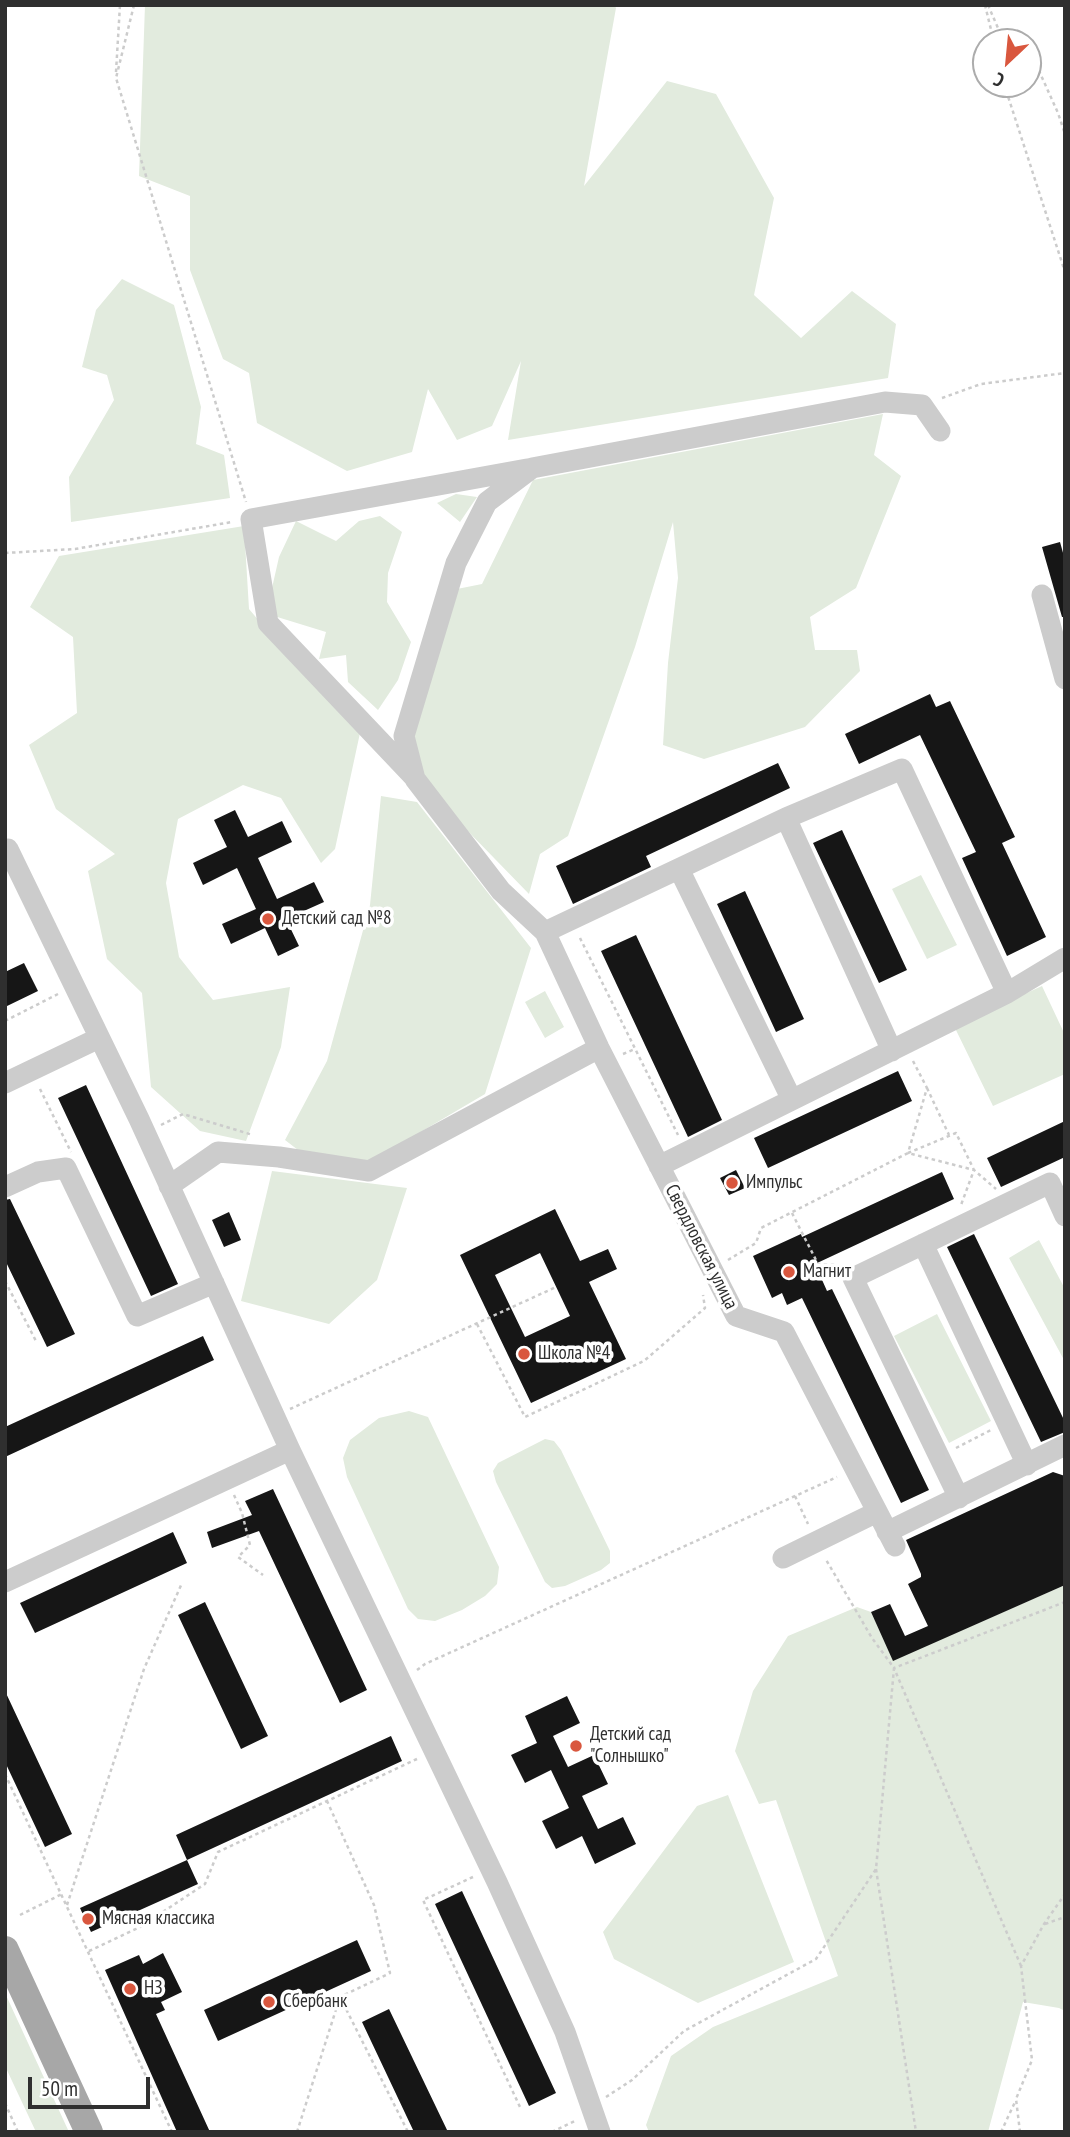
<!DOCTYPE html>
<meta charset="utf-8">
<style>
body{margin:0}
#map{position:relative;width:1070px;height:2137px;overflow:hidden;background:#fff;font-family:"PT Sans Narrow",sans-serif}
canvas{display:block}
.frame{position:absolute;inset:0;border:7px solid #2f2f2f;pointer-events:none}
.north{position:absolute;left:972px;top:28px;width:70px;height:70px;box-sizing:border-box;background:#fff;border:2px solid #acacac;border-radius:50%;rotate:206deg;font-size:19px;font-weight:700;line-height:28px;text-align:center;color:#2f2f2f}
.north::after{content:'';display:block;margin:auto;width:24px;height:32px;background:#d9573e;clip-path:polygon(50% 0,100% 100%,50% 72%,0 100%)}
.scale{position:absolute;left:28px;top:2077px;width:122px;height:32px;box-sizing:border-box;border:4px solid #2f2f2f;border-top:0;padding-left:9px;font-size:21px;line-height:24px;white-space:nowrap;color:#2f2f2f;-webkit-text-stroke:5px #fff;paint-order:stroke}
</style>
<div id="map">
<canvas width="1070" height="2137"></canvas>
<div class="frame"></div>
<div class="north">С</div>
<div class="scale">50 m</div>
</div>
<script>
const g = document.querySelector('canvas').getContext('2d');
g.lineJoin = 'round';
function fillPath(path, color) { g.fillStyle = color; g.fill(path, 'evenodd'); }
const shape = rows => new Path2D(rows.map(r => 'M' + r).join(''));
function strokePath(path, color, width, dash) { g.strokeStyle = color; g.lineWidth = width; g.lineCap = dash ? 'butt' : 'round'; g.setLineDash(dash || []); g.stroke(path); }
function drawText(font, color, halo, rows, align = 'center') {
  g.font = font + ' "PT Sans Narrow",sans-serif'; g.lineWidth = 7; g.setLineDash([]); g.textBaseline = 'middle'; g.strokeStyle = halo; g.fillStyle = color; for (const [text, x, y, turn = 0] of rows) {
    g.save(); g.translate(x, y); g.rotate((+turn || 0) * Math.PI / 180); g.textAlign = isNaN(turn) ? turn : align; if (halo) g.strokeText(text, 0, 0); g.fillText(text, 0, 0); g.restore();
  }
}
fillPath(shape([
 [145,5,614,5,616,8,584,186,667,81,716,94,774,198,754,295,801,338,852,291,896,324,888,378,508,440,521,361,492,426,457,440,428,389,412,452,347,471,257,423,249,373,223,359,190,270,190,196,139,176],
 [122,279,174,305,201,407,196,444,224,455,230,498,71,522,69,477,114,400,107,375,82,367,96,310],
 [883,414,874,455,901,476,856,588,810,617,815,650,857,650,860,671,805,727,704,759,663,745,668,663,678,578,673,522,635,647,568,836,540,854,529,894,460,823,421,773,414,736,457,589,482,584,533,480],
 [456,494,477,497,460,522,437,503],
 [380,516,402,532,388,573,387,602,411,642,398,680,378,710,348,682,346,655,319,659,326,632,274,616,272,588,279,557,296,521,336,541,359,521],
 [244,526,249,609,311,683,360,733,335,849,321,863,281,798,243,785,178,819,166,883,179,957,213,1000,290,987,281,1047,246,1141,200,1131,151,1087,142,993,107,959,88,871,115,854,56,809,29,745,77,713,73,637,30,607,59,556],
 [381,796,417,802,531,948,485,1094,368,1163,298,1150,285,1140,327,1061,370,905],
 [921,875,957,945,927,959,892,889],
 [1042,986,1065,1035,1065,1074,993,1106,954,1026],
 [545,991,564,1027,545,1038,525,1002],
 [272,1171,407,1188,377,1280,329,1324,241,1301],
 [1039,1240,1065,1289,1064,1360,1009,1258],
 [937,1314,991,1421,949,1443,894,1336],
 [409,1411,428,1417,499,1567,497,1584,485,1596,462,1610,435,1621,418,1619,408,1609,347,1477,343,1458,350,1440,379,1418],
 [545,1439,554,1441,561,1450,610,1551,610,1563,601,1570,565,1586,552,1588,545,1582,496,1482,493,1471,498,1463],
 [1065,1585,1065,2011,1059,2008,1023,2002,988,2132,649,2132,646,2125,671,2056,713,2027,838,1976,776,1800,759,1804,735,1751,753,1691,788,1636,857,1607,871,1612,893,1660],
 [728,1795,794,1962,698,2003,614,1959,603,1932,697,1806],
 [5,1993,69,2132,36,2132,5,2066]
]), '#e2ebde');
fillPath(shape([
 [1060,542,1065,560,1065,617,1062,617,1042,547],
 [930,694,936,707,950,701,1015,837,1002,843,1046,937,1007,956,962,858,976,852,920,735,859,764,845,734],
 [778,763,790,788,646,856,651,867,573,904,556,866],
 [235,810,248,837,282,821,292,842,258,858,277,899,314,882,324,902,286,919,299,946,278,956,265,928,231,944,222,924,256,909,237,868,203,885,193,863,227,847,214,820],
 [842,830,907,970,879,983,813,843],
 [745,891,804,1019,776,1032,717,904],
 [636,935,722,1120,688,1137,601,951],
 [24,963,38,991,5,1007,5,972],
 [898,1071,912,1101,768,1168,754,1138],
 [86,1085,178,1284,151,1296,58,1098],
 [1065,1121,1065,1157,1001,1187,987,1158],
 [736,1170,745,1188,729,1195,720,1178],
 [942,1172,954,1199,815,1264,827,1291,832,1289,929,1490,901,1503,802,1298,787,1305,782,1293,772,1298,753,1256,801,1234,802,1237],
 [10,1199,75,1334,47,1347,5,1260,5,1200],
 [555,1209,580,1261,608,1249,617,1269,589,1282,626,1359,531,1403,460,1255],
 [540,1253,570,1316,525,1337,495,1275],
 [229,1212,241,1240,224,1247,212,1220],
 [974,1234,1065,1422,1065,1432,1041,1442,947,1247],
 [203,1336,214,1360,5,1457,5,1427],
 [1053,1472,1065,1476,1065,1585,893,1661,871,1612,890,1604,905,1636,928,1626,908,1584,921,1577,921,1574,906,1540],
 [273,1489,367,1690,340,1703,259,1531,212,1548,207,1532,252,1515,245,1501],
 [173,1532,187,1563,35,1633,20,1603],
 [205,1602,268,1736,241,1749,178,1615],
 [5,1691,72,1834,45,1847,5,1762],
 [567,1696,580,1723,553,1736,568,1767,594,1755,608,1784,582,1796,598,1829,623,1817,636,1844,595,1864,582,1836,556,1849,542,1821,569,1808,551,1770,525,1783,511,1755,537,1743,525,1716],
 [391,1736,402,1761,187,1860,176,1835],
 [187,1860,198,1884,91,1932,80,1908],
 [462,1891,556,2093,529,2106,435,1904],
 [357,1940,371,1971,218,2041,204,2010],
 [163,1953,182,1992,161,2002,165,2010,156,2014,210,2132,177,2132,105,1970,139,1955,143,1964],
 [389,2009,448,2132,414,2132,362,2022]
]), '#161616');
strokePath(shape([
 [134,5,116,78,246,502],
 [985,5,994,42],
 [988,5,1001,35,1008,42],
 [1028,61,1040,73,1058,113,1065,134],
 [116,72,120,5],
 [1004,84,1065,272],
 [942,398,981,384,1065,373],
 [5,553,75,549,232,522],
 [580,938,678,1135],
 [5,1021,58,994],
 [623,1054,635,1049],
 [913,1061,927,1088,908,1153,956,1133,974,1170,961,1205],
 [927,1088,949,1135],
 [40,1089,71,1152],
 [161,1125,183,1114,253,1135],
 [792,1213,818,1264,838,1265],
 [728,1260,756,1243,761,1228,908,1153,974,1170,996,1189],
 [5,1281,37,1343],
 [477,1324,525,1417,644,1361,705,1308,703,1295],
 [290,1409,556,1287],
 [956,1448,991,1430],
 [234,1495,242,1513,250,1545,238,1557,263,1575],
 [795,1496,808,1524],
 [417,1670,425,1664,837,1477],
 [5,1774,172,2132],
 [876,1869,916,2132],
 [473,1877,423,1900,520,2107],
 [67,1905,144,1669,182,1583],
 [20,1915,62,1894],
 [1045,1924,1065,1917],
 [89,1951,140,1927,205,1884,218,1852,417,1759],
 [1021,1966,894,1668,1065,1602],
 [340,1997,408,2132],
 [606,2097,632,2080,684,2031,816,1959,876,1869,894,1668,872,1638,825,1558],
 [5,2103,18,2132],
 [297,2132,340,1997,390,1973,374,1905,327,1801],
 [552,2132,577,2120],
 [1001,2132,1015,2102],
 [1020,2132,1016,2099,1032,2060,1021,1966,1044,1924,1065,1894]
]), '#ccc', 2.5, [3.5, 3.5]);
strokePath(shape([
 [940,431,922,405,885,402,532,468,487,502,456,563,404,736,415,779,501,891,545,932,786,818,902,769,1007,993],
 [1042,595,1065,679],
 [414,777,268,623,251,519,527,469],
 [786,818,892,1051],
 [5,850,8,849,139,1119,290,1450,497,1882,565,2032,600,2132],
 [679,869,792,1100],
 [545,932,599,1048,736,1316,784,1332,895,1546],
 [5,1083,99,1038],
 [659,1166,1007,993,1065,958],
 [169,1186,218,1152,279,1157,369,1171,599,1048],
 [5,1187,38,1172,66,1168,137,1316,214,1283],
 [923,1244,1027,1465],
 [959,1498,853,1278,1050,1183,1065,1216],
 [887,1532,1065,1445],
 [783,1558,877,1512],
 [5,1582,290,1450]
]), '#ccc', 21);
strokePath(shape([
 [5,1950,89,2132]
]), '#a7a7a7', 28);
for (const [x, y, r, color] of [
 [268,919,7,"#d9573e"],
 [732,1183,7,"#d9573e"],
 [789,1272,7,"#d9573e"],
 [524,1354,7,"#d9573e"],
 [576,1746,7,"#d9573e"],
 [88,1919,7,"#d9573e"],
 [130,1989,7,"#d9573e"],
 [269,2002,7,"#d9573e"]
]) { const dot = new Path2D(); dot.arc(x, y, r, 0, 2 * Math.PI); g.fillStyle = color; g.fill(dot); strokePath(dot, '#fff', 2.5); }
drawText('19px', '#2f2f2f', '#fff', [
 ["Детский сад №8",282,919],
 ["Импульс",746,1183],
 ["Магнит",803,1272],
 ["Школа №4",538,1354],
 ["Детский сад",590,1735],
 ["\"Солнышко\"",590,1757],
 ["Мясная классика",102,1919],
 ["НЗ",144,1989],
 ["Сбербанк",283,2002]
], 'left');
drawText('19px', '#2f2f2f', '#fff', [
 ["Свердловская улица",701,1247,63]
]);
</script>
